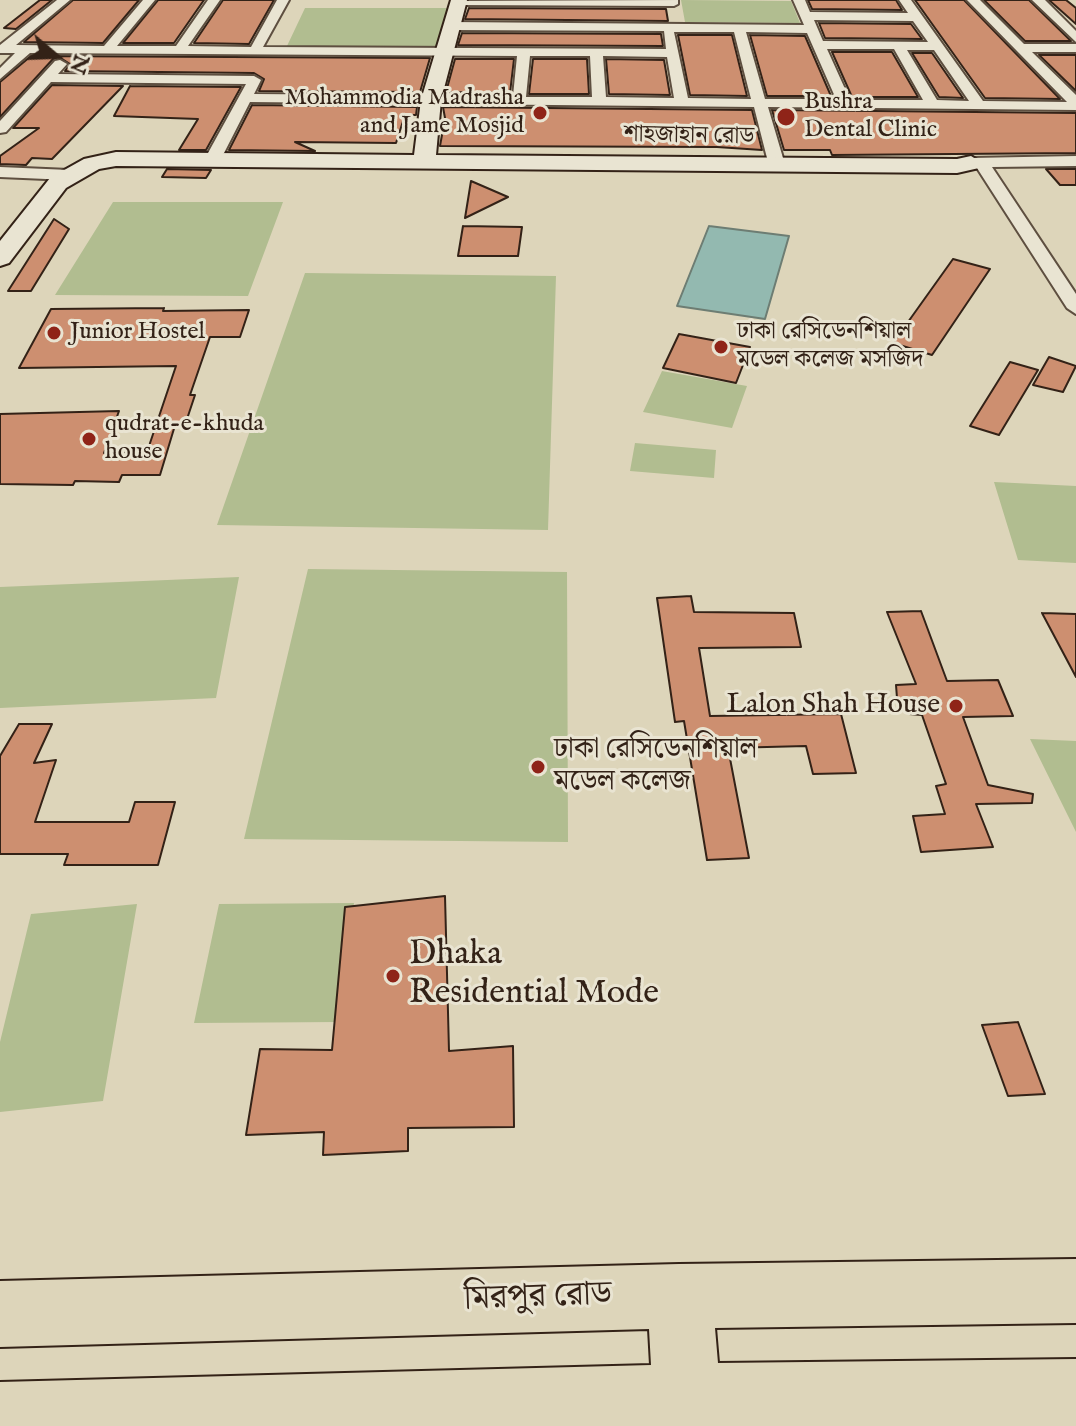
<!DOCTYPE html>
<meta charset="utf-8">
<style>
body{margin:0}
#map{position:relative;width:1076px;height:1426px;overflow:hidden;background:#ddd5ba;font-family:"IM FELL English",serif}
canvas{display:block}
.north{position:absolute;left:16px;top:16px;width:80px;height:80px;-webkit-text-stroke:6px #e9e4d2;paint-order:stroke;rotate:109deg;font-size:22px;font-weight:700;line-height:32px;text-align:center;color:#332217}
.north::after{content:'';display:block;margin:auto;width:28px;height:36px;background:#332217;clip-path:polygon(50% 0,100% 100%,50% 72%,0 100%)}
</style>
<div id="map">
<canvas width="1076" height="1426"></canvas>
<div class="north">N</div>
</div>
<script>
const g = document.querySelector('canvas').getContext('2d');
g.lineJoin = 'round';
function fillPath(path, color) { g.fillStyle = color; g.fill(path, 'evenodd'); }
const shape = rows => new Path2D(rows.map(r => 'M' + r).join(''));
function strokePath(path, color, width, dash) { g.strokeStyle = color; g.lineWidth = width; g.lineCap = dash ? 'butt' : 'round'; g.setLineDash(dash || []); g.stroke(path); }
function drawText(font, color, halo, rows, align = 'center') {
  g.font = font + ' "IM FELL English","Noto Serif Bengali",serif'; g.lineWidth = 6; g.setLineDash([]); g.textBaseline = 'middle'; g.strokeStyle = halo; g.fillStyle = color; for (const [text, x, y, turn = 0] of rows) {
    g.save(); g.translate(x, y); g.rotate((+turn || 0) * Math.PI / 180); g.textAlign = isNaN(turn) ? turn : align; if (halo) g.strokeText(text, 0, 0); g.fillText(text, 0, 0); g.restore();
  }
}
fillPath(shape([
 [681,0,791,1,800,23,685,22],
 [305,8,448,8,437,46,287,46],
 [113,202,283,202,248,296,55,295],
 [305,273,556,276,548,530,217,525],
 [662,371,747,386,732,428,643,412],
 [635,443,716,450,714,478,630,471],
 [994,482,1076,486,1076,563,1018,560],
 [308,569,567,572,568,842,244,839],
 [239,577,216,698,0,708,0,587],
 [1030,739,1076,741,1076,832],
 [354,903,339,1022,194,1023,219,904],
 [137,904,103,1101,0,1112,0,1042,31,914]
]), '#b1bd90');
const water = shape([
 [709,226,789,236,765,319,677,306,709,226]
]);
fillPath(water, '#93b9b0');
strokePath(water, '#6d7d73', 2);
const building = shape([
 [40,0,52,0,16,29,4,28,40,0],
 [73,0,139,0,103,43,24,42,73,0],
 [158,0,204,0,174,43,123,43,158,0],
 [223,0,274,0,249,44,194,43,223,0],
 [808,0,896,0,902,10,812,9,808,0],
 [915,0,964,0,1060,99,985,98,915,0],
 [984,0,1029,0,1071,41,1025,41,984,0],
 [1049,0,1066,0,1076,8,1076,24,1049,0],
 [469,8,666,9,668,21,465,19,469,8],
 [819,23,911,24,922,39,825,38,819,23],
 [462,33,661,34,663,46,458,45,462,33],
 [678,35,732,35,747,96,690,95,678,35],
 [750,35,805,36,831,96,767,96,750,35],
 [832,52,892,52,918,97,852,97,832,52],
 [912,53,932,53,963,98,939,97,912,53],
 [1039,55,1076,55,1076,91,1039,55],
 [31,56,430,58,420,92,259,91,264,79,254,73,65,71,70,64,59,57,53,59,0,117,0,82,31,56],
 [455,59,514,59,510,93,446,92,455,59],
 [533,59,587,59,589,94,529,94,533,59],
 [606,59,664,60,670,95,609,94,606,59],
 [52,85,123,86,52,159,32,158,26,165,0,164,0,156,39,128,13,128,52,85],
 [130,86,241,87,206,150,179,150,198,119,114,116,130,86],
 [252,105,417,107,416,115,405,115,396,143,295,142,315,151,229,150,252,105],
 [443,107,752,110,762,150,717,147,440,146,445,118,443,107],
 [772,110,1076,113,1076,153,832,155,830,150,784,150,772,110],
 [167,169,211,170,206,178,162,177,167,169],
 [1046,169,1076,169,1076,185,1060,185,1046,169],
 [471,181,508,197,465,218,471,181],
 [54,219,69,229,31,291,8,291,54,219],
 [463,226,522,227,518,256,458,256,463,226],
 [953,259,990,269,932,355,893,343,953,259],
 [164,308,163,311,249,310,240,337,210,337,190,395,195,395,186,422,176,422,160,475,122,475,119,482,75,481,73,485,0,484,0,414,119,411,104,453,147,452,176,366,19,368,51,309,164,308],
 [679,334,750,347,736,383,663,368,679,334],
 [1049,357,1076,366,1063,392,1033,385,1049,357],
 [1010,362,1038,370,999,435,970,426,1010,362],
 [691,596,694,612,794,613,801,647,699,648,710,716,841,714,856,773,813,774,806,746,728,748,749,858,707,860,684,721,675,722,657,598,691,596],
 [921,611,947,681,998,680,1013,716,963,717,988,785,1033,794,1032,803,976,804,993,847,921,852,913,816,945,814,936,786,946,784,922,715,909,714,897,698,896,685,916,684,887,612,921,611],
 [1042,613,1076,614,1076,677,1042,613],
 [19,724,52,724,34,763,56,760,35,822,129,822,135,802,175,802,158,865,64,865,68,854,0,854,0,756,19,724],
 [445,896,449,1051,513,1046,514,1127,408,1128,408,1151,323,1155,324,1132,246,1135,260,1049,332,1050,345,907,445,896],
 [1018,1022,1045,1094,1008,1096,982,1025,1018,1022]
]);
fillPath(building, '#cd8f70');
strokePath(building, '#332217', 2);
const street = shape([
 [57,0,70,0,16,45,104,46,143,0,155,0,117,46,176,46,208,0,220,0,188,46,251,47,277,0,289,0,263,47,666,49,664,31,451,30,445,26,451,22,804,25,793,0,805,0,810,12,908,13,899,0,911,0,983,101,1067,102,967,0,980,0,1024,44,1076,44,1076,52,1032,52,1076,95,1076,110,768,107,783,158,775,163,767,158,754,107,250,102,224,153,216,158,208,153,246,84,51,82,6,132,0,133,0,121,55,61,60,60,67,64,58,74,254,76,261,80,254,94,513,96,517,56,30,53,0,79,0,68,15,53,0,53,0,45,57,0],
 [814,20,913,21,928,42,823,41,814,20],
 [674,32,734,32,751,99,688,98,674,32],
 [746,32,807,33,836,99,765,99,746,32],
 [827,49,894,49,923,100,850,100,827,49],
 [907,50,934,50,969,101,937,100,907,50],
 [530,56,590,56,592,97,526,97,530,56],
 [603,56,667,57,674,98,606,97,603,56],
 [678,0,678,4,674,6,458,5,452,1,678,0],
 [1032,0,1045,0,1076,31,1076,42,1032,0],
 [1076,156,1076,166,992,167,1076,294,1076,314,1067,308,977,168,966,166,963,163,971,158,1076,156],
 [0,167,69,170,77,175,69,180,0,177,0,167]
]);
const secondary = shape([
 [451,0,467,0,441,100,436,155,957,159,971,156,982,163,979,168,957,173,116,166,99,169,66,188,9,263,0,266,0,241,50,178,84,159,116,152,414,155,421,100,451,0]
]);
const highway = shape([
 [1076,1259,1076,1323,715,1328,718,1363,1076,1359,1076,1426,0,1426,0,1382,651,1365,649,1329,0,1347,0,1281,679,1264,1076,1259]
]);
strokePath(street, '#5e4f40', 4);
strokePath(secondary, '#332217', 4);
strokePath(highway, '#332217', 4);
fillPath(street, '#e9e4d2');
fillPath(secondary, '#e9e4d2');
fillPath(highway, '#ddd5ba');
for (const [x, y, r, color] of [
 [540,113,8,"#8f2418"],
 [786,117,10,"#8f2418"],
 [54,333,8,"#8f2418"],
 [721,347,8,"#8f2418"],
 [89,439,8,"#8f2418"],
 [956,706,8,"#8f2418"],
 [538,767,8,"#8f2418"],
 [393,976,8,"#8f2418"]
]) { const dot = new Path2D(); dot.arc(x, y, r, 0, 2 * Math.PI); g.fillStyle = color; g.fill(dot); strokePath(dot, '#e9e4d2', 3); }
drawText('24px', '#332217', '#e9e4d2', [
 ["Mohammodia Madrasha",524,99,"right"],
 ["and Jame Mosjid",524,127,"right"],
 ["Bushra",804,103],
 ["Dental Clinic",804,131],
 ["Junior Hostel",70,333],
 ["ঢাকা রেসিডেনশিয়াল",737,333],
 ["মডেল কলেজ মসজিদ",737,361],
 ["qudrat-e-khuda",105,425],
 ["house",105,453]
], 'left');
drawText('24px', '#332217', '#e9e4d2', [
 ["শাহজাহান রোড",689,137,1]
]);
drawText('28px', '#332217', '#e9e4d2', [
 ["Lalon Shah House",940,706],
 ["ঢাকা রেসিডেনশিয়াল",554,751,"left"],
 ["মডেল কলেজ",554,783,"left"]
], 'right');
drawText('34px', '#332217', '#e9e4d2', [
 ["Dhaka",409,956],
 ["Residential Mode",409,995]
], 'left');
drawText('34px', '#332217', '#e9e4d2', [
 ["মিরপুর রোড",538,1299,-2]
]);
</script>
